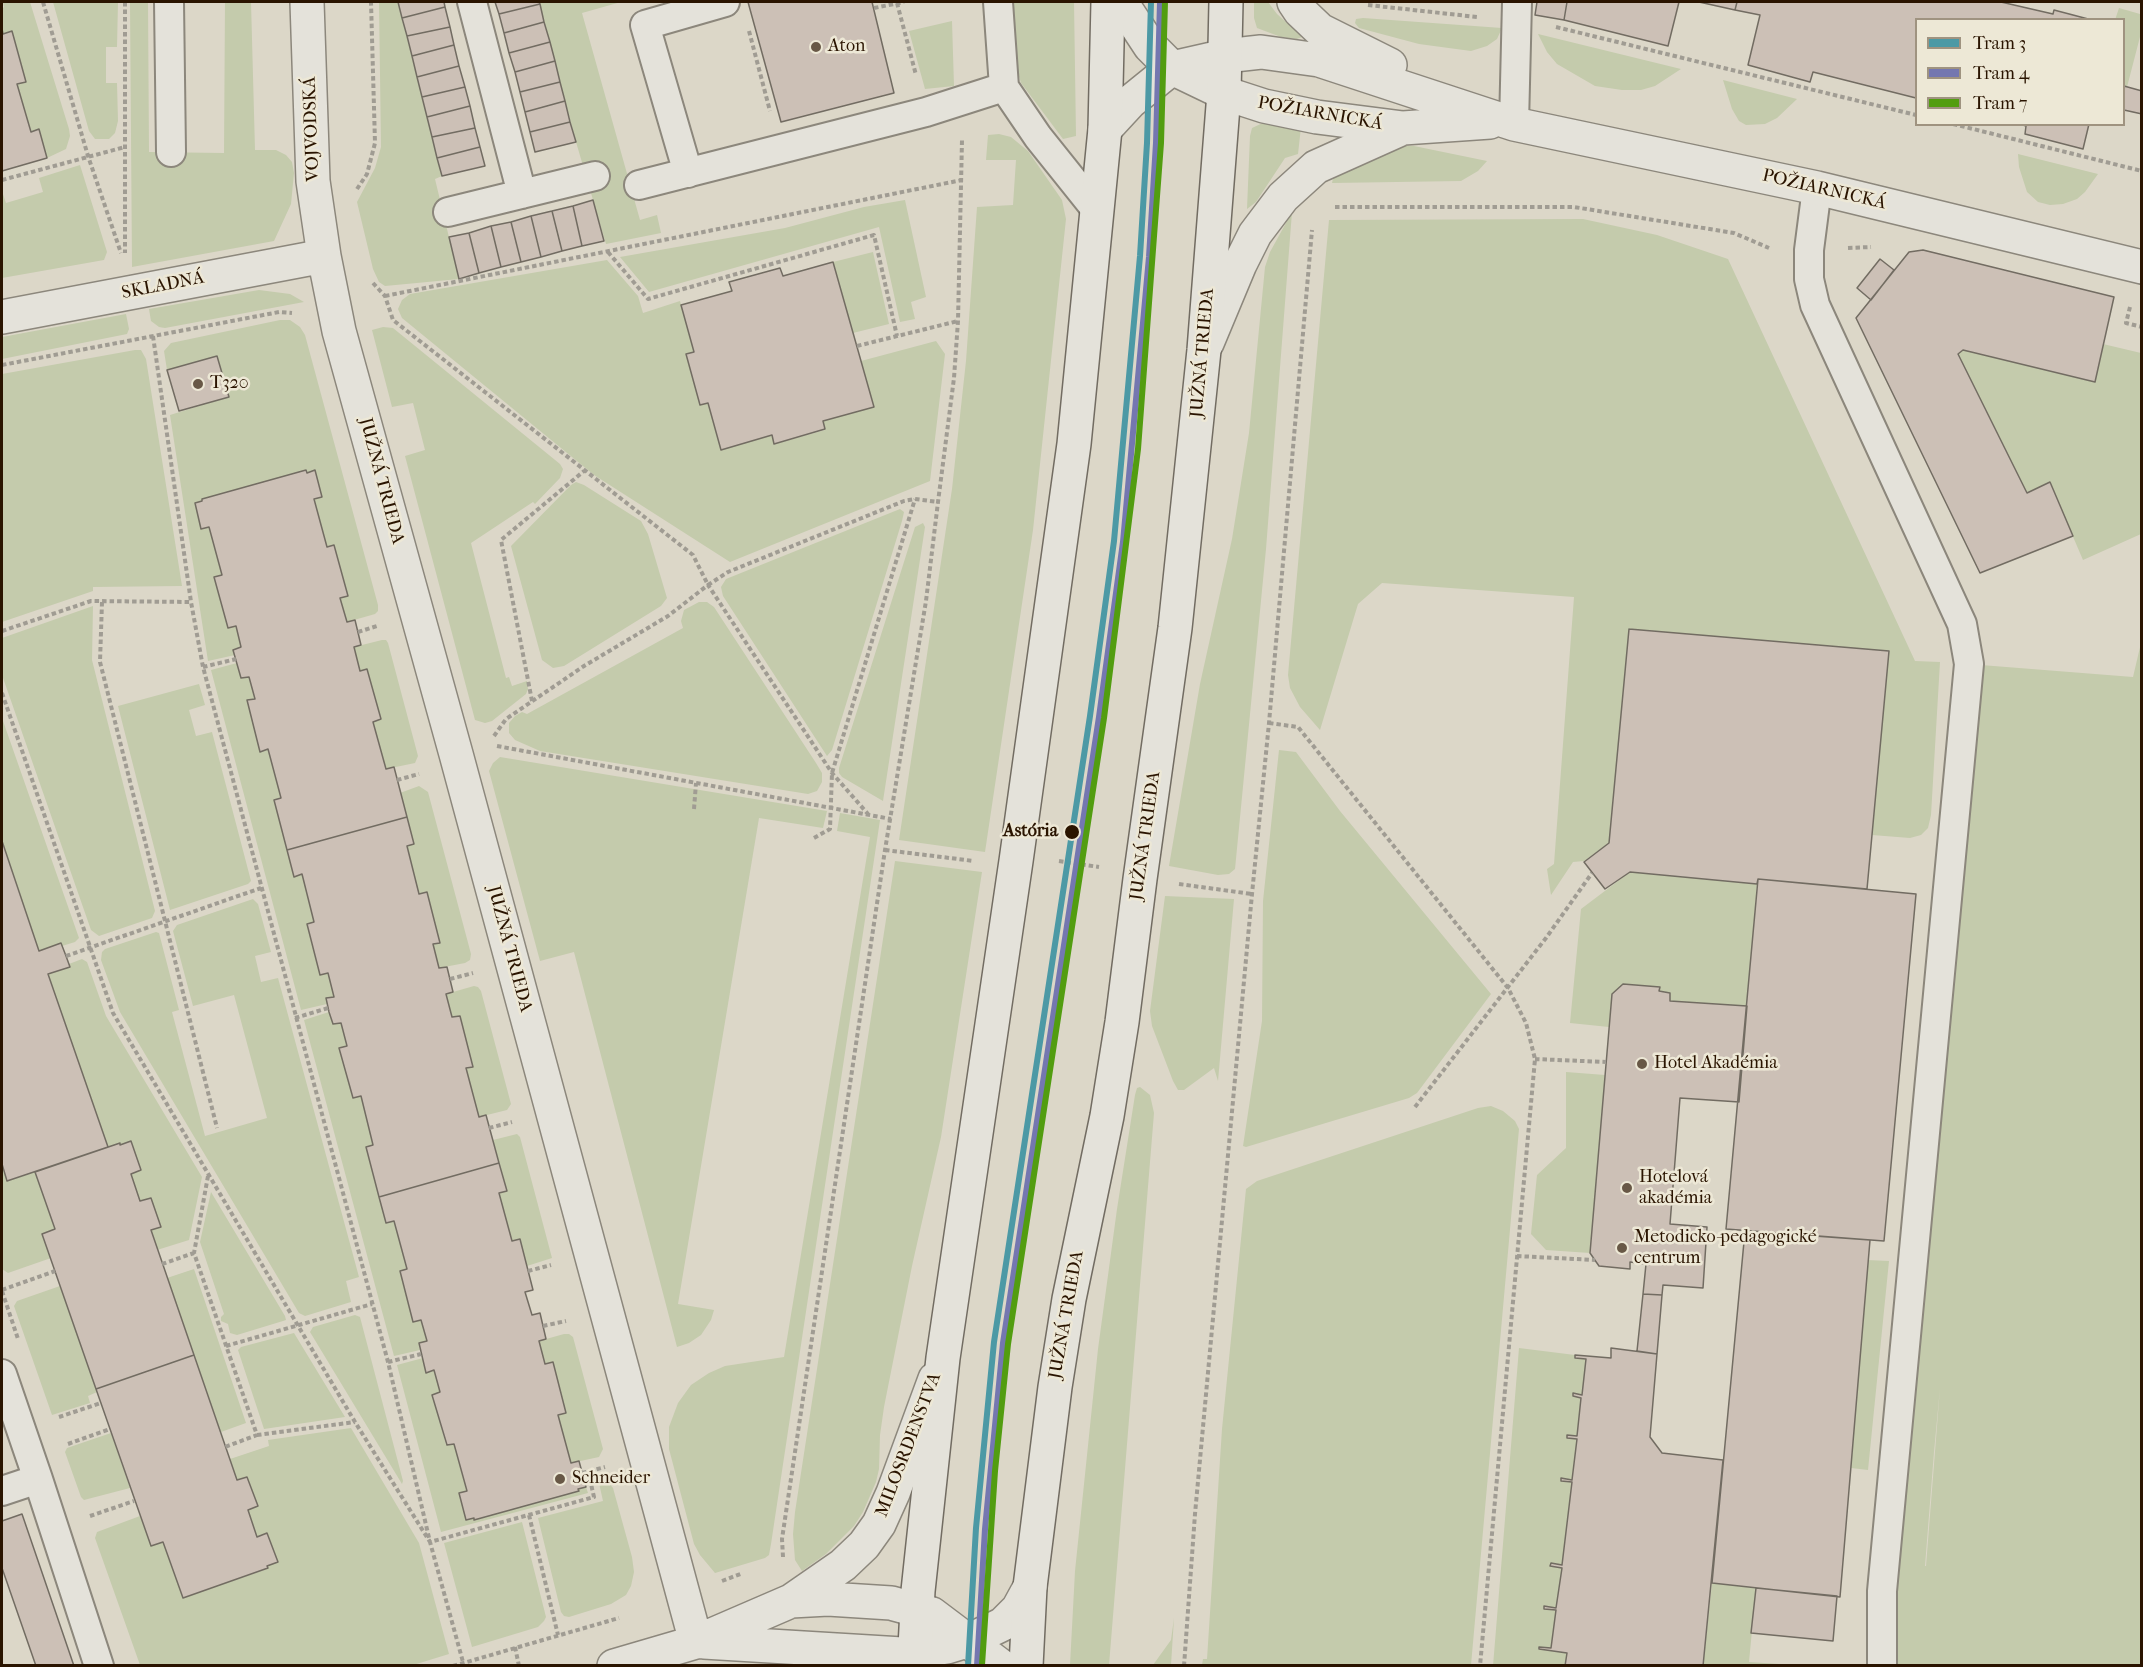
<!DOCTYPE html>
<meta charset="utf-8">
<style>
body{margin:0}
#map{position:relative;width:2143px;height:1667px;overflow:hidden;background:#dcd7c8;font-family:"IM FELL French Canon",serif}
canvas{display:block}
.frame{position:absolute;inset:0;border:3px solid #2a1400;pointer-events:none}
.legend{position:absolute;left:1915px;top:18px;width:210px;height:108px;box-sizing:border-box;background:#ede8d6;border:2px solid #9f9380;margin:0;padding:8px 10px;list-style:none;font-size:18px;color:#2a1400}
.legend li{display:flex;align-items:center;gap:12px;height:30px}
.legend b{width:30px;border:2px solid #9f9380}
</style>
<div id="map">
<canvas width="2143" height="1667"></canvas>
<div class="frame"></div>
<ul class="legend">
<li><b style="height:8px;background:#4c99a5"></b>Tram 3</li>
<li><b style="height:8px;background:#7477b0"></b>Tram 4</li>
<li><b style="height:8px;background:#529d10"></b>Tram 7</li>
</ul>
</div>
<script>
const g = document.querySelector('canvas').getContext('2d');
g.lineJoin = 'round';
function fillPath(path, color) { g.fillStyle = color; g.fill(path, 'evenodd'); }
const shape = rows => new Path2D(rows.map(r => 'M' + r).join(''));
function strokePath(path, color, width, dash) { g.strokeStyle = color; g.lineWidth = width; g.lineCap = dash ? 'butt' : 'round'; g.setLineDash(dash || []); g.stroke(path); }
function drawText(font, color, halo, rows, align = 'center') {
  g.font = font + ' "IM FELL French Canon",serif'; g.lineWidth = 5; g.setLineDash([]); g.textBaseline = 'middle'; g.strokeStyle = halo; g.fillStyle = color; for (const [text, x, y, turn = 0] of rows) {
    g.save(); g.translate(x, y); g.rotate((+turn || 0) * Math.PI / 180); g.textAlign = isNaN(turn) ? turn : align; if (halo) g.strokeText(text, 0, 0); g.fillText(text, 0, 0); g.restore();
  }
}
fillPath(shape([
 [7,2,30,2,69,129,70,136,66,149,47,158,39,130,31,132,17,84,25,82,11,31,3,34,2,29,2,9,4,7,3,3],
 [53,2,118,2,117,47,106,47,106,83,117,83,118,121,115,133,109,139,95,139,89,131],
 [130,2,148,2,149,152,224,153,225,2,251,2,255,150,276,150,286,155,292,162,294,173,291,204,274,241,132,267],
 [379,2,398,2,442,176,435,179,459,279,385,286,379,282,373,269,357,202,375,168,381,147],
 [539,2,621,2,582,13,640,220,657,215,661,233,606,244,576,142],
 [1011,2,1074,2,1076,136,1063,139,1021,83,1013,56],
 [1254,2,1268,2,1277,14,1287,23,1302,31,1302,37,1297,39,1281,37,1257,28,1254,18],
 [2119,8,2140,14,2141,18,2141,33,2127,87,2124,86,2124,20,2115,20],
 [1363,18,1502,28,1497,39,1487,46,1471,51,1419,44,1359,28,1355,23,1356,19],
 [952,21,954,86,925,89,909,31],
 [1538,34,1681,69,1655,86,1641,90,1622,90,1595,86,1557,64,1547,52],
 [1723,80,1797,99,1777,118,1765,124,1746,125,1739,121,1732,109],
 [1267,121,1301,127,1298,154,1285,158,1256,202,1247,209,1250,136,1252,128],
 [999,134,1011,137,1028,151,1062,200,1066,219,1033,530,985,852,899,840,952,489,966,361,977,207,1013,205,1016,160,986,160,988,135],
 [1398,145,1414,146,1487,161,1478,171,1461,181,1332,183,1335,170],
 [2018,154,2098,174,2085,192,2077,199,2063,204,2050,205,2038,202,2027,192,2019,167],
 [80,165,107,252,104,260,2,278,2,191,6,203,43,192,39,178],
 [905,200,926,297,911,302,915,319,900,322,879,227,649,292,620,257,785,228,864,207],
 [1292,212,1266,549,1235,869,1229,874,1218,875,1169,866,1200,684,1232,539,1249,433,1265,267,1270,252],
 [1583,219,1657,235,1728,259,1915,661,1940,662,1931,815,1928,828,1921,835,1910,838,1872,835,1888,651,1629,629,1609,843,1584,861,1573,862,1551,895,1547,869,1554,864,1574,597,1382,583,1358,604,1320,730,1300,707,1290,688,1288,675,1329,220],
 [873,252,889,324,853,333,833,262],
 [607,260,638,296,643,313,680,301,694,352,686,354,700,404,708,403,721,450,772,435,775,444,825,430,823,421,874,406,861,361,936,341,945,354,930,481,730,562,594,475,402,318,398,309,402,300,410,294],
 [259,290,290,294,304,302,165,328,159,327,151,321,149,309],
 [126,314,129,329,127,334,2,359,2,337],
 [280,320,290,320,300,327,305,335,378,605,378,611,375,614,347,622,340,598,348,596,334,545,327,547,314,499,322,497,315,471,307,473,306,471,202,499,202,501,195,503,201,529,209,527,222,575,215,577,228,628,236,626,241,647,233,650,235,655,208,661,170,415,228,397,167,370,164,351,171,343],
 [383,327,393,328,560,464,563,469,560,478,535,504,533,502,471,543,506,678,509,677,512,686,527,681,528,689,526,694,492,721,485,723,475,720,405,456,425,450,413,403,392,407,372,330],
 [2103,344,2141,353,2141,534,2083,560,2050,483,2027,493,1958,354,1963,350,2094,382],
 [135,350,141,350,146,359,182,586,93,587,93,591,2,622,2,374],
 [576,482,584,485,641,521,648,534,667,598,661,606,564,666,553,668,542,660,511,546,571,485],
 [900,509,904,512,902,521,832,750,827,756,723,596,721,587,726,579],
 [923,523,925,527,883,801,842,777,839,773,839,768,915,527],
 [699,602,707,602,714,607,816,763,822,773,822,782,817,791,808,794,540,751,515,740,509,733,509,723,515,716,522,712,527,714,683,628,681,621,684,610],
 [93,606,92,660,155,911,152,918,99,936,91,930,2,675,2,638],
 [382,640,386,640,388,643,418,756,415,763,386,769,373,722,381,719,367,669,360,671,354,647],
 [2141,643,2141,1665,1892,1666,1896,1587,1981,665,2133,677],
 [1940,1388,1926,1566,1925,1566,1934,1452],
 [237,663,241,678,249,677,255,699,248,700,261,752,268,749,281,798,274,800,294,876,302,874,314,922,307,924,320,975,328,973,334,997,327,998,327,1004,301,1010,211,670],
 [199,684,205,705,189,710,196,736,212,732,251,881,248,884,170,910,118,706],
 [2,718,79,938,75,942,62,946,61,943,39,951,2,841],
 [1279,750,1296,752,1340,811,1491,994,1417,1093,1409,1098,1246,1147,1243,1146,1262,1021,1263,901],
 [500,757,827,811,823,828,759,818,678,1304,714,1310,711,1320,701,1335,689,1343,677,1347,574,952,540,961,489,771,493,763],
 [419,786,428,792,471,954,470,960,465,963,439,968,433,944,440,942,427,893,419,894,407,846,414,844,400,793],
 [840,813,880,820,771,1544,769,1555,765,1558,715,1573,700,1555,694,1544,669,1449,669,1427,678,1403,691,1385,709,1373,725,1366,784,1357,870,837,837,831],
 [895,861,982,872,941,1137,912,1266,884,1407,880,1435,879,1469,876,1482,863,1512,854,1526,826,1554,802,1571,795,1560,793,1534,795,1512],
 [1630,872,1757,884,1747,1006,1670,1001,1670,993,1659,991,1660,987,1623,984,1612,994,1609,1027,1570,1023,1581,909],
 [1165,896,1234,899,1218,1081,1214,1068,1184,1090,1178,1090,1173,1081,1152,1026,1150,1011],
 [253,899,258,904,271,952,255,956,261,982,278,978,359,1277,346,1281,351,1302,305,1316,299,1313,120,1012,101,960,102,952,105,949,156,932,159,933,179,1010,172,1012,205,1136,267,1118,234,995,193,1006,173,931,177,925],
 [82,959,87,962,106,1016,202,1177,189,1240,157,1250,151,1230,161,1227,151,1198,140,1201,131,1174,141,1170,131,1142,108,1147,48,974,69,967,69,964],
 [474,986,478,987,481,991,511,1104,507,1110,479,1117,466,1068,473,1066,460,1016,452,1017,446,994],
 [329,1012,333,1024,341,1023,347,1046,340,1048,353,1098,361,1096,373,1145,366,1147,379,1197,386,1223,394,1221,407,1269,400,1272,413,1322,421,1320,427,1341,419,1343,420,1350,394,1356,304,1020],
 [1566,1072,1605,1075,1590,1253,1546,1250,1531,1234,1537,1175,1566,1148],
 [1140,1087,1150,1095,1154,1113,1109,1665,1070,1665,1075,1571,1098,1349,1117,1209,1135,1095,1137,1088],
 [1491,1106,1503,1111,1515,1121,1519,1129,1471,1665,1202,1665,1203,1659,1207,1659,1222,1429,1246,1189,1257,1181,1478,1108],
 [517,1134,520,1137,552,1258,527,1266,520,1239,512,1241,499,1193,507,1191,493,1140],
 [2,1164,8,1181,35,1172,55,1229,42,1234,51,1258,8,1273,2,1269],
 [211,1192,285,1316,286,1320,283,1321,237,1335,230,1333,228,1324,221,1321,221,1317,224,1314,200,1242],
 [1867,1260,1889,1261,1868,1470,1851,1468],
 [194,1269,246,1423,221,1432,167,1278],
 [60,1286,97,1392,88,1396,90,1403,52,1415,14,1306,17,1301],
 [355,1315,360,1317,403,1481,402,1484,310,1332,313,1327],
 [294,1333,345,1417,264,1429,238,1350,241,1347],
 [564,1334,569,1334,573,1337,603,1449,599,1457,571,1463,558,1415,566,1412,553,1363,545,1364,539,1341],
 [1519,1348,1575,1355,1575,1358,1586,1359,1582,1395,1573,1393,1573,1396,1581,1398,1577,1436,1567,1435,1568,1438,1577,1439,1572,1480,1561,1481,1572,1482,1562,1565,1551,1563,1550,1566,1562,1568,1556,1608,1545,1606,1545,1609,1556,1610,1551,1648,1539,1647,1539,1649,1567,1653,1565,1665,1493,1666],
 [423,1358,426,1372,434,1370,440,1392,433,1395,446,1445,454,1444,474,1519,578,1491,578,1489,586,1487,588,1493,441,1532,397,1365],
 [351,1428,419,1543,449,1654,410,1666,140,1665,95,1538,97,1532,140,1516,151,1546,163,1542,183,1598,267,1569,267,1566,278,1562,267,1533,257,1537,248,1510,258,1506,247,1477,237,1480,230,1459,269,1446,268,1440],
 [111,1433,130,1488,84,1500,81,1497,65,1452,67,1448],
 [603,1482,608,1482,613,1488,632,1557,634,1572,631,1586,626,1595,611,1604,569,1617,564,1616,561,1612,538,1518,603,1501,599,1483],
 [522,1522,546,1617,544,1621,538,1627,472,1647,444,1543],
 [1712,1583,1756,1588,1749,1662,1794,1665,1703,1666],
 [1174,1618,1171,1665,1153,1665,1171,1640]
]), '#c4cbac');
const building = shape([
 [398,2,444,2,445,7,402,18,398,2],
 [495,2,539,2,540,4,499,14,495,2],
 [748,2,872,2,894,93,781,122,748,2],
 [1537,2,1567,2,1564,20,1535,15,1537,2],
 [1567,2,1679,2,1668,46,1564,20,1567,2],
 [1699,2,1737,2,1735,10,1699,2],
 [1737,2,2001,2,2053,14,2054,10,2092,20,1916,20,1916,98,1813,72,1810,82,1748,65,1760,15,1735,10,1737,2],
 [540,4,544,22,504,33,499,14,540,4],
 [445,7,450,27,407,36,402,18,445,7],
 [544,22,550,42,509,53,504,33,544,22],
 [450,27,454,45,412,56,407,36,450,27],
 [2,29,3,34,12,31,26,82,17,84,31,132,39,129,47,158,2,171,2,29],
 [550,42,555,61,515,72,509,53,550,42],
 [454,45,459,66,417,77,412,56,454,45],
 [555,61,560,82,520,92,515,72,555,61],
 [459,66,465,87,422,97,417,77,459,66],
 [560,82,565,101,525,112,520,92,560,82],
 [2124,86,2142,91,2142,114,2124,110,2124,86],
 [465,87,470,106,427,117,422,97,465,87],
 [565,101,570,122,530,132,525,112,565,101],
 [470,106,475,128,432,137,427,117,470,106],
 [570,122,576,142,535,152,530,132,570,122],
 [2020,124,2089,124,2083,149,2025,134,2026,126,2020,124],
 [475,128,480,147,437,158,432,137,475,128],
 [480,147,485,166,442,176,437,158,480,147],
 [593,200,604,241,582,246,573,206,593,200],
 [573,206,582,246,562,251,552,211,573,206],
 [552,211,562,251,541,257,531,216,552,211],
 [531,216,541,257,521,262,511,222,531,216],
 [511,222,521,262,501,267,491,226,511,222],
 [491,226,501,267,479,273,469,233,491,226],
 [469,233,479,273,459,279,449,237,469,233],
 [1923,250,2114,297,2095,382,1963,350,1958,354,2027,493,2050,482,2073,536,1980,573,1856,318,1909,252,1923,250],
 [1880,259,1894,270,1871,300,1857,288,1880,259],
 [833,262,874,407,823,421,825,429,774,444,772,435,721,450,708,403,700,405,686,354,694,352,681,305,732,291,729,282,780,268,783,276,833,262],
 [217,356,229,397,179,411,167,370,217,356],
 [306,470,307,473,315,470,322,497,314,499,327,547,334,545,348,596,340,598,347,622,355,620,361,645,354,647,360,671,367,669,381,719,373,722,386,769,394,767,407,817,287,850,274,800,281,798,268,749,260,752,247,700,255,699,249,677,241,678,233,650,241,647,236,626,228,628,214,577,222,575,209,527,201,529,195,503,202,501,202,499,306,470],
 [1629,629,1889,651,1867,889,1758,879,1757,884,1630,872,1605,889,1584,862,1609,843,1629,629],
 [407,817,414,844,407,846,419,894,427,892,440,943,433,944,439,968,447,967,453,992,446,994,452,1017,460,1016,473,1067,466,1068,479,1117,486,1115,499,1163,379,1197,366,1147,373,1145,361,1096,353,1098,339,1048,347,1046,341,1023,333,1024,329,1012,326,998,334,997,328,973,320,975,307,924,314,922,302,874,294,877,287,850,407,817],
 [2,841,39,951,61,943,66,956,70,967,48,974,108,1147,7,1181,2,1164,2,841],
 [1758,879,1916,894,1884,1241,1726,1229,1758,879],
 [1623,984,1660,987,1659,991,1670,993,1670,1001,1747,1006,1739,1102,1680,1098,1670,1224,1707,1227,1703,1288,1663,1285,1662,1295,1643,1294,1646,1264,1630,1262,1630,1269,1599,1266,1590,1253,1612,994,1623,984],
 [131,1141,141,1170,131,1174,140,1201,151,1198,161,1227,151,1230,194,1355,96,1389,42,1234,55,1229,35,1172,120,1143,120,1145,131,1141],
 [499,1163,507,1191,499,1193,512,1241,520,1239,533,1290,525,1292,532,1315,540,1313,546,1339,539,1341,545,1364,553,1362,566,1413,558,1415,571,1463,579,1461,586,1487,578,1489,579,1491,474,1520,474,1518,466,1520,459,1493,467,1491,454,1444,447,1445,432,1395,440,1392,434,1370,426,1373,419,1343,427,1341,421,1320,413,1322,400,1271,407,1269,394,1221,386,1223,379,1197,499,1163],
 [1745,1231,1870,1240,1840,1597,1712,1583,1745,1231],
 [1643,1294,1662,1295,1657,1354,1637,1351,1643,1294],
 [1611,1348,1657,1354,1650,1437,1662,1453,1723,1460,1703,1666,1565,1666,1567,1653,1539,1649,1539,1647,1551,1648,1556,1610,1544,1609,1544,1606,1556,1608,1562,1568,1550,1566,1551,1563,1562,1565,1572,1482,1561,1481,1561,1478,1572,1480,1577,1439,1567,1438,1567,1435,1577,1436,1581,1398,1573,1396,1573,1393,1582,1395,1586,1359,1575,1358,1575,1355,1611,1358,1611,1348],
 [194,1355,237,1480,247,1477,258,1506,248,1510,257,1537,267,1533,278,1562,267,1566,268,1568,183,1598,163,1542,151,1546,96,1389,194,1355],
 [22,1514,74,1666,36,1666,2,1568,2,1521,22,1514],
 [1756,1588,1837,1596,1833,1641,1751,1633,1756,1588]
]);
fillPath(building, '#ccc0b6');
strokePath(building, '#726c62', 1.5);
const lane = shape([
 [169,2,171,152],
 [472,2,522,194],
 [998,2,1004,87,1038,137,1098,212],
 [1514,124,1517,2],
 [688,173,645,25,725,2],
 [639,185,926,112,1004,87],
 [1817,188,1809,250,1809,279,1815,305,1962,624,1969,664,1882,1591,1882,1666],
 [448,212,595,176],
 [2,1374,38,1479],
 [2,1491,38,1479,99,1666]
]);
const street = shape([
 [307,2,313,181,324,256,339,331,456,754,696,1642],
 [1121,2,1150,46,1172,68,1224,93,1264,106,1317,117,1403,128],
 [1294,2,1300,11,1320,30,1390,65],
 [1105,129,1130,102,1172,68,1225,56,1261,52,1319,60,1514,124,1817,188,2142,267],
 [2,317,324,256],
 [1207,343,1240,264,1255,234,1283,197,1316,167,1403,128,1490,122],
 [791,1601,843,1565,864,1545,879,1524,893,1493,935,1379],
 [704,1642,902,1654,947,1647,970,1640,1003,1624,1018,1609,1030,1587],
 [614,1666,696,1642,791,1601,828,1599,891,1603,932,1614,1001,1666]
]);
const secondary = shape([
 [914,1666,918,1591,943,1358,1016,861,1074,444,1105,129,1108,2],
 [1026,1666,1030,1587,1055,1387,1069,1299,1107,1116,1122,1022,1140,879,1175,628,1204,350,1224,93,1226,2]
]);
strokePath(lane, '#8c877c', 32);
strokePath(street, '#8c877c', 36);
strokePath(secondary, '#726c62', 36);
strokePath(shape([
 [43,2,88,156,121,253],
 [125,2,125,253],
 [897,3,916,75],
 [1368,5,1477,17],
 [874,8,904,2],
 [1556,27,1916,115],
 [749,31,770,111],
 [1953,124,2142,171],
 [2,180,125,147],
 [357,189,367,174,375,143,371,2],
 [1335,207,1574,207,1734,233,1769,248],
 [1848,248,1871,247],
 [608,252,648,299,874,235,897,336],
 [373,283,385,296,393,320,693,555,708,585,728,572,904,501,915,499,938,502],
 [385,296,962,180],
 [2130,307,2126,323,2142,327],
 [153,336,191,602,203,667,388,1362,430,1542,463,1662],
 [857,346,958,321],
 [2,365,279,312,292,313],
 [102,602,100,662,217,1128],
 [2,631,91,601,191,602],
 [358,632,377,626],
 [203,667,236,659],
 [2,693,113,1013,355,1422,430,1542,594,1497,588,1471],
 [532,701,501,540,584,471],
 [1269,723,1298,727,1508,988,1526,1023,1535,1059,1480,1666],
 [494,736,506,719,584,666,668,616,708,585,832,773,868,814],
 [497,746,891,819],
 [397,780,419,774],
 [694,809,696,783],
 [814,838,830,829,832,773,915,499],
 [885,850,974,861],
 [1059,861,1099,867],
 [1179,884,1252,894],
 [66,956,261,888],
 [450,979,473,973],
 [295,1018,328,1008],
 [1535,1059,1606,1062],
 [1415,1107,1546,938,1592,873],
 [489,1128,512,1122],
 [208,1176,194,1253,257,1435,225,1447],
 [1517,1256,1595,1260],
 [162,1264,194,1253],
 [528,1271,551,1265],
 [2,1290,55,1271],
 [2,1291,18,1339],
 [543,1326,566,1321],
 [226,1346,372,1304],
 [388,1362,421,1354],
 [59,1417,101,1403],
 [257,1435,355,1422],
 [68,1444,110,1429],
 [582,1473,605,1467],
 [529,1515,558,1635],
 [90,1516,134,1501],
 [783,1557,782,1539,885,850,926,601,938,502,954,378,958,321,962,140],
 [722,1581,743,1573],
 [515,1647,519,1666],
 [453,1666,619,1618],
 [1184,1666,1195,1514,1252,894,1269,723,1312,230]
]), '#a09c93', 4, [4.5, 3]);
strokePath(lane, '#e4e2da', 28);
strokePath(street, '#e4e2da', 33);
strokePath(secondary, '#e4e2da', 33);
strokePath(shape([
 [968,1666,976,1528,994,1342,1090,716,1114,541,1140,256,1147,143,1151,2]
]), '#4c99a5', 6);
strokePath(shape([
 [977,1666,985,1529,1003,1343,1099,717,1123,542,1149,257,1156,143,1160,2]
]), '#7477b0', 6);
strokePath(shape([
 [982,1665,995,1471,1008,1344,1104,718,1138,449,1161,143,1165,2]
]), '#529d10', 6);
for (const [x, y, r, color] of [
 [816,47,6,"#685846"],
 [198,384,6,"#685846"],
 [1072,832,8,"#2a1400"],
 [1642,1064,6,"#685846"],
 [1627,1188,6,"#685846"],
 [1622,1248,6,"#685846"],
 [560,1479,6,"#685846"]
]) { const dot = new Path2D(); dot.arc(x, y, r, 0, 2 * Math.PI); g.fillStyle = color; g.fill(dot); strokePath(dot, '#ede8d6', 2); }
drawText('18px', '#2a1400', '#ede8d6', [
 ["Aton",828,47],
 ["T320",210,384],
 ["Hotel Akadémia",1654,1064],
 ["Hotelová",1639,1178],
 ["akadémia",1639,1199],
 ["Metodicko-pedagogické",1634,1238],
 ["centrum",1634,1259],
 ["Schneider",572,1479]
], 'left');
drawText('18px', '#2a1400', '#ede8d6', [
 ["POŽIARNICKÁ",1320,114,10],
 ["VOJVODSKÁ",312,129,-92],
 ["POŽIARNICKÁ",1824,190,13],
 ["SKLADNÁ",163,286,-11],
 ["JUŽNÁ TRIEDA",1203,353,-85],
 ["JUŽNÁ TRIEDA",381,481,75],
 ["JUŽNÁ TRIEDA",1146,836,-82],
 ["JUŽNÁ TRIEDA",509,949,75],
 ["JUŽNÁ TRIEDA",1067,1315,-80],
 ["MILOSRDENSTVA",909,1445,-69]
]);
drawText('bold 18px', '#2a1400', '#ede8d6', [
 ["Astória",1058,832]
], 'right');
</script>
